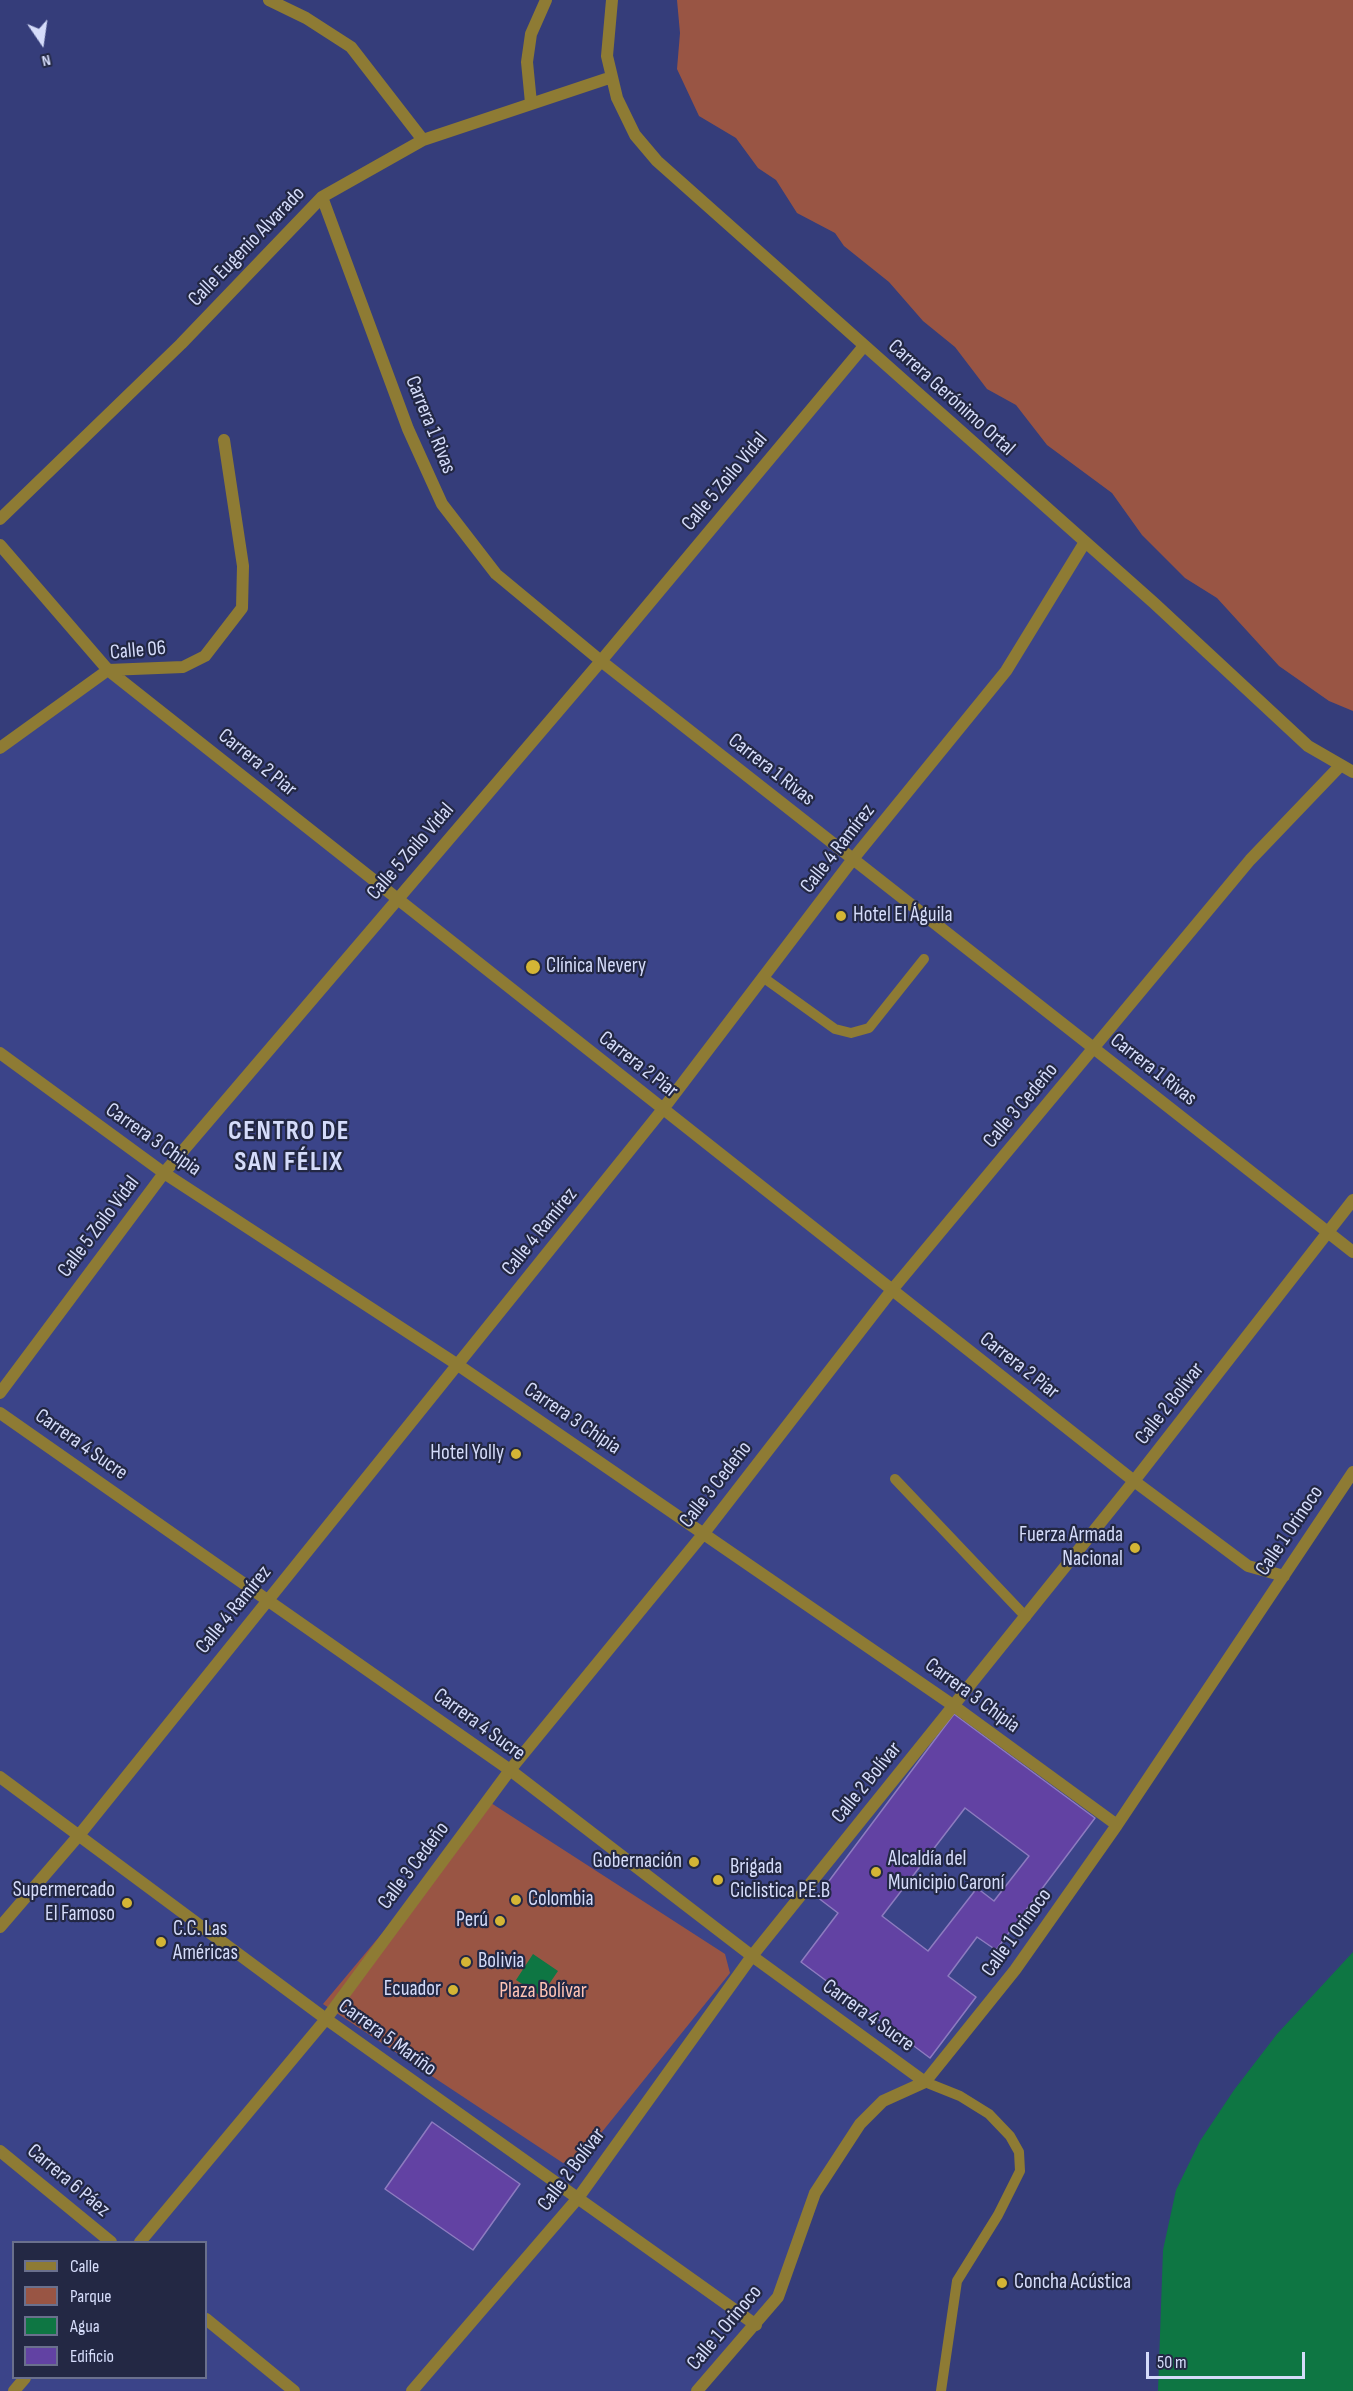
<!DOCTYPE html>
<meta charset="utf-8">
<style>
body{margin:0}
#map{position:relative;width:1353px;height:2391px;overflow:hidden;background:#353d7a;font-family:"Sofia Sans Condensed",sans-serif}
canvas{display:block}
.legend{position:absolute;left:12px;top:2241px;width:195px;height:138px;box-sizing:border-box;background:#232844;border:2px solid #6a708d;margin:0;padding:8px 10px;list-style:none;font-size:18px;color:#d5dcfa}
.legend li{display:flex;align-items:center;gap:12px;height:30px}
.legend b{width:30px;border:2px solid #6a708d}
.north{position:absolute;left:12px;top:12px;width:60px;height:60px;-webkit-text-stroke:4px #232844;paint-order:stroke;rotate:167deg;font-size:16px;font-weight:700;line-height:24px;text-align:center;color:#d5dcfa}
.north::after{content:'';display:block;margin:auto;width:21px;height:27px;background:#d5dcfa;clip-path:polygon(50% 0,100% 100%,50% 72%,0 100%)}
.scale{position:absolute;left:1146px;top:2352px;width:159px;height:27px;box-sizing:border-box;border:3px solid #d5dcfa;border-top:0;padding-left:8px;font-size:18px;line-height:21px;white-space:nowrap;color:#d5dcfa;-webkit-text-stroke:4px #232844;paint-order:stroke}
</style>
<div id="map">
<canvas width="1353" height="2391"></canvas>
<ul class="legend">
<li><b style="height:8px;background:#8e7b34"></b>Calle</li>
<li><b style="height:16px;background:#954"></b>Parque</li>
<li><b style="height:16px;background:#0e7643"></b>Agua</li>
<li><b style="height:16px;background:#6242a3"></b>Edificio</li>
</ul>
<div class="north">N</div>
<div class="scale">50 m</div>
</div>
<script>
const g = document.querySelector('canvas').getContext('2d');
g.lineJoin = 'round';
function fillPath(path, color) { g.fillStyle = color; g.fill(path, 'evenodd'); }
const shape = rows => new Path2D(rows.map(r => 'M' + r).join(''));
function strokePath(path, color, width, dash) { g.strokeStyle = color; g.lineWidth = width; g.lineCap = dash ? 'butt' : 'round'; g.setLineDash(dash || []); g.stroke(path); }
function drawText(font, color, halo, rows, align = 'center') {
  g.font = font + ' "Sofia Sans Condensed",sans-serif'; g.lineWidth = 4.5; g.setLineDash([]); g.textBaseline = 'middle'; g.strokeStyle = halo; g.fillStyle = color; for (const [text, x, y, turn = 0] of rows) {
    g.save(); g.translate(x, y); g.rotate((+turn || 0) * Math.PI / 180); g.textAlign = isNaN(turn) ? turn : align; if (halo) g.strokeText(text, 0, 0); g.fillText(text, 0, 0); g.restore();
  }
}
fillPath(shape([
 [863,345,1282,722,1353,772,1353,1472,1117,1825,925,2082,883,2101,815,2193,778,2297,696,2391,0,2391,0,748,108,670,396,899],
 [14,2242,206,2242,206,2378,14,2378]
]), '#3b4489');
fillPath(shape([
 [677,0,1353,0,1353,711,1329,701,1279,666,1217,598,1185,578,1142,535,1112,493,1047,445,1016,405,987,389,955,347,923,321,889,282,844,246,835,233,797,213,776,180,758,168,736,138,699,116,677,69,680,33],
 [491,1803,725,1954,730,1973,581,2158,563,2163,323,2004]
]), '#954');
fillPath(shape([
 [1353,1952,1353,2391,1158,2391,1163,2250,1176,2190,1200,2141,1234,2090,1277,2034],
 [533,1954,558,1971,541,1996,516,1980]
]), '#0e7643');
const building = shape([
 [954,1714,1095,1818,996,1950,977,1937,948,1976,976,1997,930,2058,801,1962,838,1913,817,1897,954,1714],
 [965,1808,1029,1856,994,1901,977,1888,928,1951,882,1916,965,1808],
 [432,2122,520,2184,473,2250,385,2189,432,2122]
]);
fillPath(building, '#6242a3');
strokePath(building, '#8d7bc0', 1.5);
strokePath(shape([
 [764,978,835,1029,851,1033,869,1028,924,959],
 [895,1479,1026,1617],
 [925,2082,960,2096,989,2114,1010,2136,1019,2152,1020,2171,998,2215,957,2281,941,2391]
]), '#8e7b34', 10);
strokePath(shape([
 [269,0,306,18,351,47,423,140],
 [612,0,607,56,617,98,635,135,657,161,1154,603,1308,746,1353,772],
 [531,103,527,62,531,34,546,0],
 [322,197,408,429,442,504,496,574,601,661,1353,1252],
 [0,519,181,344,322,197,423,140,612,77],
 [0,545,108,670,1134,1481,1248,1566,1284,1576],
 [0,748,108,670,183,667,205,656,242,608,243,566,224,440],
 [0,1053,164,1173,458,1365,954,1706,1117,1825],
 [0,1393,164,1173,601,661,864,346],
 [0,1413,510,1770,752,1956,925,2082],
 [0,1777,326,2019,756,2325],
 [0,1927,80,1834,663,1109,853,859,1006,671,1085,542],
 [0,2151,111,2242],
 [140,2242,326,2019,510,1770,704,1533,892,1290,1250,860,1340,766],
 [206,2319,294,2391],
 [14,2391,25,2378],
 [412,2391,578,2198,752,1956,1134,1481,1353,1200],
 [697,2391,778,2297,815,2193,860,2124,883,2101,925,2082,1015,1970,1117,1825,1353,1472]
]), '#8e7b34', 12);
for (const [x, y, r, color] of [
 [841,916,6,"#d4b535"],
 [533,967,8,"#d4b535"],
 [516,1454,6,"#d4b535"],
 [1135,1548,6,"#d4b535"],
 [694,1862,6,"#d4b535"],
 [876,1872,6,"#d4b535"],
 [718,1880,6,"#d4b535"],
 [516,1900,6,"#d4b535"],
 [127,1903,6,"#d4b535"],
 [500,1921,6,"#d4b535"],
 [161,1942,6,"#d4b535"],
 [466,1962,6,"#d4b535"],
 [453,1990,6,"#d4b535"],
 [1002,2283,6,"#d4b535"]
]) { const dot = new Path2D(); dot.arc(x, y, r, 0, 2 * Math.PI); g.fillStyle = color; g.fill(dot); strokePath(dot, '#232844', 2); }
drawText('21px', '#d5dcfa', '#232844', [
 ["Calle Eugenio Alvarado",247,247,-46],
 ["Carrera Gerónimo Ortal",951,398,42],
 ["Carrera 1 Rivas",430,425,68],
 ["Calle 5 Zoilo Vidal",725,482,-50],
 ["Calle 06",138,651,-5],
 ["Carrera 2 Piar",257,763,39],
 ["Carrera 1 Rivas",771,770,38],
 ["Calle 4 Ramírez",838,849,-52],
 ["Calle 5 Zoilo Vidal",411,852,-49],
 ["Carrera 2 Piar",638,1065,38],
 ["Carrera 1 Rivas",1153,1070,38],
 ["Calle 3 Cedeño",1021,1106,-50],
 ["Carrera 3 Chipia",153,1140,35],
 ["Calle 5 Zoilo Vidal",99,1227,-53],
 ["Calle 4 Ramírez",540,1232,-51],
 ["Carrera 2 Piar",1019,1366,38],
 ["Calle 2 Bolívar",1170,1404,-52],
 ["Carrera 3 Chipia",572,1419,34],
 ["Carrera 4 Sucre",81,1445,35],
 ["Calle 3 Cedeño",716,1485,-52],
 ["Calle 1 Orinoco",1290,1531,-56],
 ["Calle 4 Ramírez",234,1610,-51],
 ["Carrera 3 Chipia",972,1696,36],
 ["Carrera 4 Sucre",479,1725,36],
 ["Calle 2 Bolívar",867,1783,-51],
 ["Calle 3 Cedeño",414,1866,-53],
 ["Calle 1 Orinoco",1017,1933,-54],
 ["Carrera 4 Sucre",868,2016,36],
 ["Carrera 5 Mariño",387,2038,36],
 ["Calle 2 Bolívar",572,2170,-53],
 ["Carrera 6 Páez",68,2181,40],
 ["Calle 1 Orinoco",725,2328,-50]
]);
drawText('21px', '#d5dcfa', '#232844', [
 ["Hotel El Águila",853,916],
 ["Clínica Nevery",546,967],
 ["Hotel Yolly",504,1454,"right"],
 ["Fuerza Armada",1123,1536,"right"],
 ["Nacional",1123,1560,"right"],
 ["Alcaldía del",888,1860],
 ["Municipio Caroní",888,1884],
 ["Gobernación",682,1862,"right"],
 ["Brigada",730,1868],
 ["Ciclistica P.E.B",730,1892],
 ["Supermercado",115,1891,"right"],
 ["El Famoso",115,1915,"right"],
 ["Colombia",528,1900],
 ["Perú",488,1921,"right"],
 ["C.C. Las",173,1930],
 ["Américas",173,1954],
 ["Bolivia",478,1962],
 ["Ecuador",441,1990,"right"],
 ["Concha Acústica",1014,2283]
], 'left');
drawText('21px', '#ffc4b5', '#232844', [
 ["Plaza Bolívar",543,1992]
]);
g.letterSpacing = '1.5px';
drawText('bold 27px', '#d5dcfa', '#232844', [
 ["CENTRO DE",289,1132],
 ["SAN FÉLIX",289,1163]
]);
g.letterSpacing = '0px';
</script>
